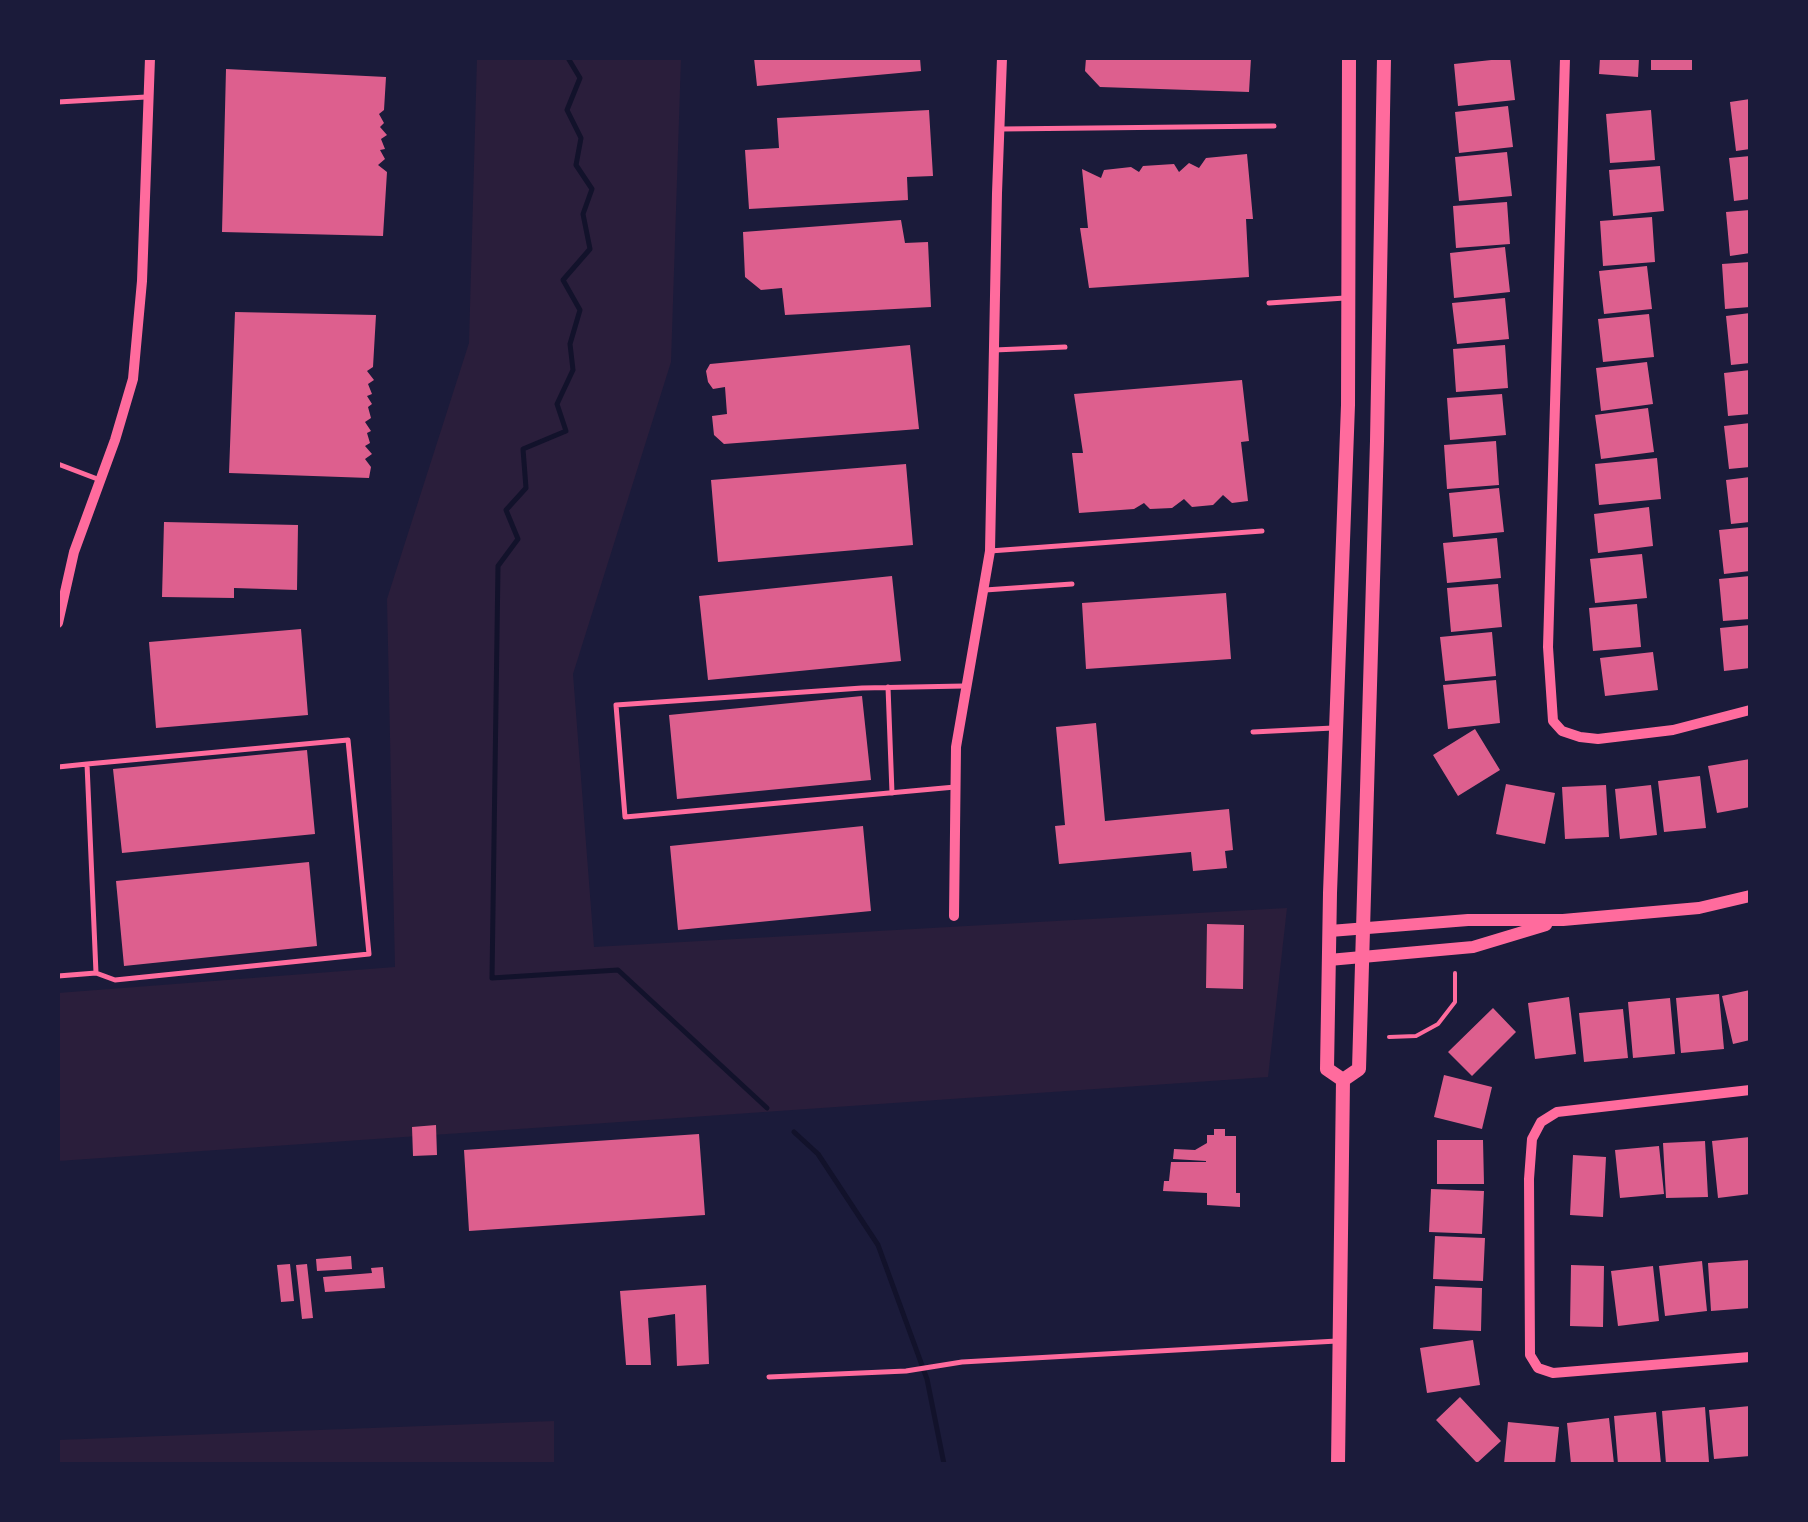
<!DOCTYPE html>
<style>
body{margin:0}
#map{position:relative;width:1808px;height:1522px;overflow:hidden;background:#1b1b3a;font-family:Poppins,sans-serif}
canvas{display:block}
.frame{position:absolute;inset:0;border:60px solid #1b1b3a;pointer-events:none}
</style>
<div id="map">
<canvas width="1808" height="1522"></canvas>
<div class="frame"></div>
</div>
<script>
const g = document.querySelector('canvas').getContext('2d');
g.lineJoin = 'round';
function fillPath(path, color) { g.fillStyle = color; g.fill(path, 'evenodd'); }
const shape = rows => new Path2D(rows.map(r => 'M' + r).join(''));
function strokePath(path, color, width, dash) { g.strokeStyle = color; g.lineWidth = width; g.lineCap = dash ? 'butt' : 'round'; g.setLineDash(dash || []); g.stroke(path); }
fillPath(shape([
 [477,58,681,58,671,362,573,674,594,947,1287,908,1268,1077,58,1161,58,993,395,967,387,599,469,343],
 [554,1421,554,1464,58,1464,58,1440]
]), '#2a1e3b');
strokePath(shape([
 [568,58,580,78,567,110,581,138,576,165,592,189,583,214,590,249,563,280,580,310,570,344,573,370,557,404,566,431,523,449,526,488,506,510,518,539,498,566,492,978,618,970,767,1108],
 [794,1132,818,1154,878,1245,927,1379,944,1464]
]), '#12122b', 5);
fillPath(shape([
 [754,58,920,58,921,71,757,86],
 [1086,58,1251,58,1249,92,1100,87,1085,71],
 [1510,58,1515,100,1458,106,1454,64],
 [1600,58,1639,58,1638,77,1599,74],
 [1651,58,1692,58,1692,70,1651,70],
 [226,69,386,77,384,110,379,114,384,123,380,127,387,135,381,139,385,149,380,150,385,159,378,165,387,172,383,236,222,232],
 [1750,99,1750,149,1736,151,1730,102],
 [1508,106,1513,147,1459,153,1455,112],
 [929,110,933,176,907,177,908,200,749,209,745,150,779,148,777,118],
 [1651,110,1655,160,1610,163,1606,114],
 [1507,152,1512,196,1459,201,1455,157],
 [1247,154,1253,219,1246,219,1249,277,1089,288,1080,228,1088,228,1082,169,1101,178,1104,170,1131,167,1139,172,1143,166,1174,164,1179,172,1189,163,1199,168,1206,158],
 [1750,156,1750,199,1734,201,1729,158],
 [1660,166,1664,211,1613,216,1609,170],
 [1507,202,1510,244,1456,248,1453,206],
 [1750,210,1750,253,1730,256,1726,212],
 [1652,217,1655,262,1603,266,1600,221],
 [901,220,905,243,928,242,931,307,785,315,782,288,761,290,745,277,743,232],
 [1505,247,1510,292,1454,298,1450,253],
 [1750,262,1750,307,1725,309,1722,264],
 [1647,266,1652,309,1604,314,1599,271],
 [1505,298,1509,339,1457,344,1452,303],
 [235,312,376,315,373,367,367,371,374,380,368,384,372,394,367,396,372,404,368,407,371,418,365,422,371,431,367,433,370,443,365,446,372,454,365,459,371,467,369,478,229,473],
 [1750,313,1750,363,1731,365,1726,316],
 [1649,314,1654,357,1603,362,1598,319],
 [910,345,919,429,724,444,714,435,712,416,727,414,725,387,713,389,708,382,706,371,710,364],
 [1505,345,1508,388,1456,392,1453,349],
 [1647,362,1653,404,1601,411,1596,368],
 [1750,370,1750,414,1728,416,1724,373],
 [1242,380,1249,441,1241,442,1248,501,1232,503,1223,495,1213,505,1192,507,1184,499,1172,508,1150,509,1144,503,1134,509,1079,513,1072,453,1083,453,1074,394],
 [1502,394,1506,435,1450,440,1447,398],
 [1648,408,1654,452,1601,459,1595,415],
 [1750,423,1750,467,1729,469,1724,426],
 [1496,441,1499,485,1447,489,1444,445],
 [1657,458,1661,499,1599,505,1595,464],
 [906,464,913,545,718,562,711,480],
 [1750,477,1750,522,1731,524,1726,480],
 [1499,488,1504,532,1453,537,1449,493],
 [1649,507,1653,546,1598,553,1594,514],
 [164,522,298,525,297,590,234,588,234,598,162,597],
 [1750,527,1750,571,1724,574,1719,530],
 [1497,538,1501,578,1447,583,1443,543],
 [1642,554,1647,598,1595,603,1590,559],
 [892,576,901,661,708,680,699,596],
 [1750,576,1750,619,1723,621,1719,579],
 [1498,584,1502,627,1451,632,1447,588],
 [1226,593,1231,659,1086,669,1082,603],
 [1637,604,1641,647,1593,651,1589,608],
 [1750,625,1750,668,1724,671,1720,628],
 [301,629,308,715,156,728,149,642],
 [1492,632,1496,676,1445,681,1440,637],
 [1653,652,1658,690,1605,696,1600,658],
 [1496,680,1500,723,1448,729,1443,685],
 [862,696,871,780,677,799,669,715],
 [1096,723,1105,821,1229,809,1233,850,1225,851,1227,868,1193,871,1191,852,1059,864,1055,826,1065,825,1056,727],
 [1475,729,1500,770,1458,796,1433,755],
 [307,750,315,834,122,853,113,769],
 [1750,759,1750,807,1717,813,1708,766],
 [1700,776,1706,828,1664,832,1658,781],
 [1506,784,1555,793,1545,844,1496,834],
 [1606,785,1609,837,1565,839,1562,787],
 [1651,785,1657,835,1620,839,1615,789],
 [863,826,871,911,678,930,670,846],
 [309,862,317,946,124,966,116,881],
 [1207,924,1244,925,1243,989,1206,988],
 [1750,990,1750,1040,1733,1044,1722,996],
 [1719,994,1724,1049,1681,1053,1676,998],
 [1569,997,1576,1054,1535,1059,1528,1003],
 [1670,998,1675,1054,1633,1058,1628,1002],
 [1493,1008,1516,1032,1472,1076,1448,1052],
 [1623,1009,1628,1058,1584,1062,1579,1013],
 [1444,1075,1492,1087,1482,1129,1434,1117],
 [436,1125,437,1155,413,1156,412,1127],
 [1214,1129,1225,1129,1225,1136,1236,1136,1236,1193,1240,1193,1240,1207,1207,1205,1207,1193,1163,1191,1164,1181,1169,1181,1171,1162,1206,1162,1206,1161,1173,1159,1174,1149,1195,1150,1207,1143,1207,1135,1214,1135],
 [699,1134,705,1215,469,1231,464,1150],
 [1750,1137,1750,1194,1718,1198,1712,1141],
 [1437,1140,1483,1140,1484,1184,1437,1184],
 [1705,1141,1708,1197,1666,1198,1663,1143],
 [1659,1146,1664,1194,1620,1198,1615,1150],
 [1573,1155,1606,1157,1603,1217,1570,1215],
 [1431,1189,1484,1191,1482,1234,1429,1232],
 [1435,1236,1485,1238,1483,1281,1433,1279],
 [351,1256,352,1269,317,1271,316,1259],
 [1749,1260,1750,1308,1711,1311,1708,1263],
 [1702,1261,1707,1311,1665,1316,1659,1266],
 [290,1264,294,1301,281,1302,277,1265],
 [307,1264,313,1318,302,1319,296,1265],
 [1571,1265,1604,1266,1603,1327,1570,1326],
 [1653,1266,1659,1321,1618,1326,1611,1271],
 [383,1267,385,1288,325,1292,323,1277,372,1273,371,1268],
 [706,1285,709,1364,677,1366,675,1314,648,1318,651,1365,626,1365,620,1291],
 [1435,1286,1482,1288,1481,1331,1433,1329],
 [1473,1340,1480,1385,1427,1393,1420,1348],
 [1460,1397,1501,1441,1477,1463,1436,1420],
 [1750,1406,1750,1456,1714,1459,1709,1410],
 [1705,1407,1709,1462,1666,1464,1662,1411],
 [1656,1412,1661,1464,1618,1464,1614,1416],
 [1609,1418,1614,1464,1571,1464,1567,1423],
 [1508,1422,1559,1427,1555,1464,1504,1464]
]), '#dd5f8e');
strokePath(shape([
 [1389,1037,1416,1036,1438,1024,1455,1002,1455,973]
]), '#ff6b9d', 4);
strokePath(shape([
 [58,102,146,97],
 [1002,129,1274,126],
 [1269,303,1345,298],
 [994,350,1065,347],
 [58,464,100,480],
 [990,551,1262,531],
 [985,590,1072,584],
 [888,687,892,793],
 [1253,732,1333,728],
 [58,767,87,764,96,973],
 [955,787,625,817,616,705,862,688,964,686],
 [58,976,96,973,115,980,369,954,348,740,87,764],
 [769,1377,906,1371,962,1362,1337,1341]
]), '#ff6b9d', 5);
strokePath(shape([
 [1565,58,1548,647,1553,721,1562,731,1580,737,1598,739,1673,730,1750,710],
 [58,623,74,552,115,440,133,379,142,281,150,58],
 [954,916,956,747,990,551,997,193,1002,58],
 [1750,1090,1557,1112,1541,1122,1532,1139,1529,1179,1530,1355,1538,1368,1553,1373,1750,1357]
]), '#ff6b9d', 10);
strokePath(shape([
 [1330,931,1468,920,1563,920,1699,908,1750,896],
 [1329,960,1473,947,1546,925]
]), '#ff6b9d', 12);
strokePath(shape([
 [1343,1080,1359,1069,1377,441,1384,58],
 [1343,1080,1327,1069,1330,893,1348,405,1349,58],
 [1338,1464,1343,1080]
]), '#ff6b9d', 14);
</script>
